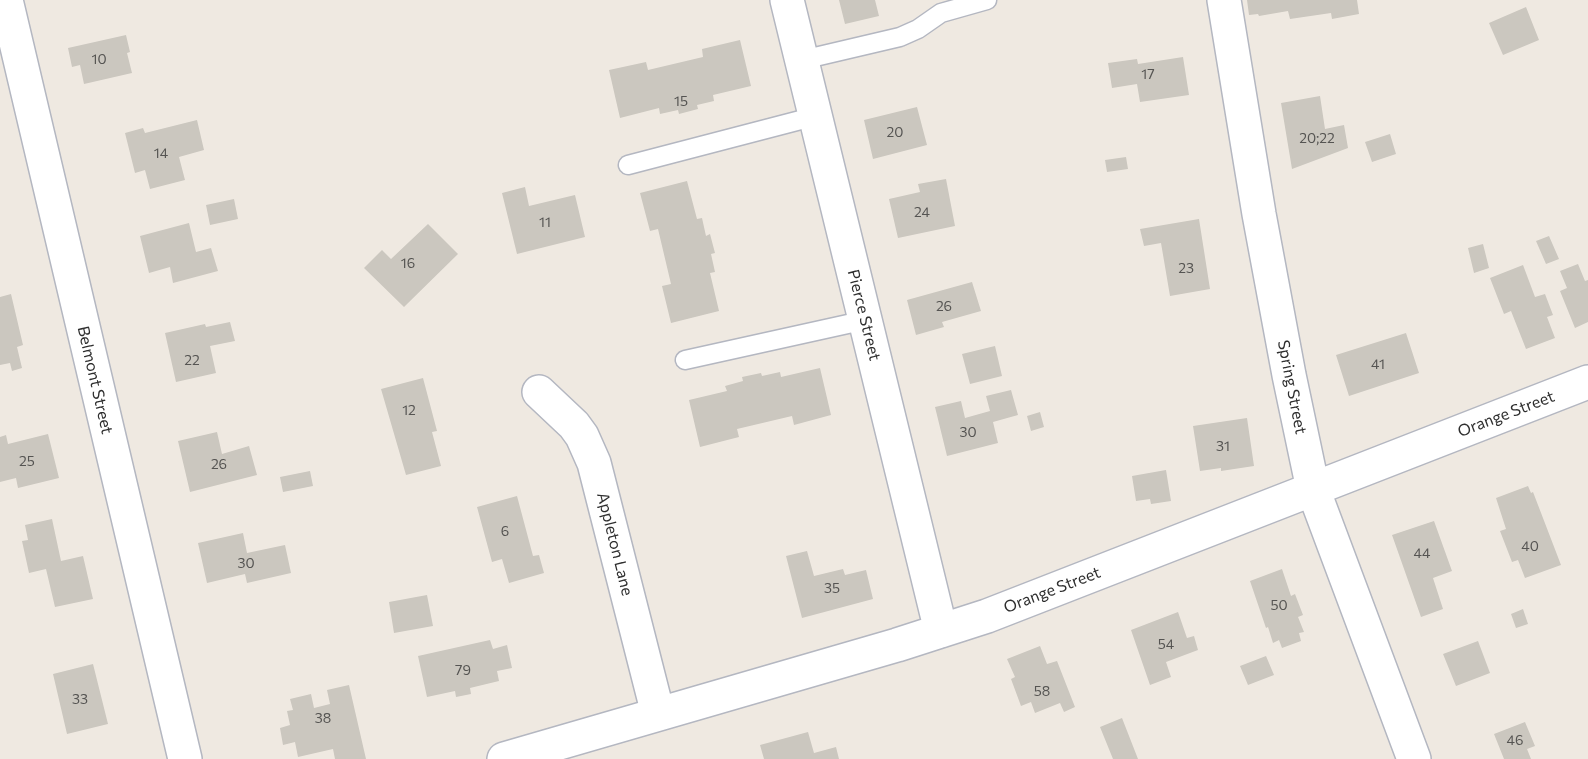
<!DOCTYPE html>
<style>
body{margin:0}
canvas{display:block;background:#efe9e1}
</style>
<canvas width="1588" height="759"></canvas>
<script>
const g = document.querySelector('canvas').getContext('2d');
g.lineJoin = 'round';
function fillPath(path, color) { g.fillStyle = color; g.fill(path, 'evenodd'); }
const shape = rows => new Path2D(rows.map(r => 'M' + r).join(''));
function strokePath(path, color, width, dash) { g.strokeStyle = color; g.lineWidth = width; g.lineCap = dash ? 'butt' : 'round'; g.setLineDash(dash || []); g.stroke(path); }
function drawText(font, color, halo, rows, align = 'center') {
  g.font = font + ' Commissioner,sans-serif'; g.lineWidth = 5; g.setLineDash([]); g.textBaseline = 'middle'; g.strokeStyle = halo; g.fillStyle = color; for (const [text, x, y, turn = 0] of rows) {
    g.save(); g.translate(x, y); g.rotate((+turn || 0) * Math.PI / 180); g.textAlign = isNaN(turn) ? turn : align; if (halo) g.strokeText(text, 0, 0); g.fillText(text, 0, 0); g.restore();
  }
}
fillPath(shape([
 [839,0,875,0,879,16,845,24],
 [1247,0,1357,0,1359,14,1332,19,1331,13,1290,19,1288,11,1259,16,1258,14,1249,15],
 [1526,7,1539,40,1503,55,1489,23],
 [126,35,130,52,127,53,132,73,84,84,80,65,72,67,68,48],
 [740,40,751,86,713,95,714,101,697,105,698,109,679,114,678,110,660,114,659,108,620,118,609,70,646,62,648,70,703,57,702,49],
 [1183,57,1189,95,1140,102,1137,84,1112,88,1108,63,1137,59,1138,64],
 [1320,96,1325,129,1344,125,1348,148,1292,169,1281,103],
 [917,107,927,145,873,159,864,120],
 [197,120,204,150,179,157,185,180,150,189,145,170,135,173,125,133,143,128,145,133],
 [1390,134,1396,154,1372,162,1365,142],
 [1126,157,1128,169,1107,172,1105,160],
 [946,179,955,226,898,238,889,199,920,192,918,184],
 [687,181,697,219,702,218,706,236,710,234,715,253,711,254,715,272,710,273,719,311,671,323,662,286,671,284,658,229,650,231,640,193],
 [525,187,529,206,575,195,585,237,517,254,502,193],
 [234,199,238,219,210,225,206,205],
 [1199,219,1210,289,1170,296,1161,243,1144,246,1140,229],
 [189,223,196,252,211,248,218,271,173,283,170,267,149,273,140,236],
 [428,224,458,254,404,307,364,268,382,250,391,259],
 [1549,236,1559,259,1546,264,1536,241],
 [1483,244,1489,268,1474,273,1468,248],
 [1578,264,1585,281,1588,280,1588,322,1575,328,1560,291,1567,288,1560,271],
 [1523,265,1535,297,1545,294,1553,315,1547,317,1555,338,1526,349,1511,311,1504,314,1490,278],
 [972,282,981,311,942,322,944,327,916,335,907,300],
 [11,294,23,345,17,347,22,368,12,371,10,363,0,365,0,297],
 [230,322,235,341,210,346,216,373,176,382,165,333,205,324,206,327],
 [1406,333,1419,373,1349,396,1336,355],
 [995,346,1002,376,970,384,962,354],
 [820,368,831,415,794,425,792,416,737,429,739,437,700,447,689,400,727,391,725,386,743,381,742,377,761,373,762,376,780,372,781,377],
 [423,378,437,431,432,432,441,466,406,475,381,389],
 [1011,390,1018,415,993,422,998,443,947,456,935,407,961,401,965,418,990,411,986,396],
 [1040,412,1044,427,1031,431,1027,416],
 [1247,418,1254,466,1221,471,1221,468,1200,471,1193,426],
 [217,432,222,454,249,446,257,475,190,492,178,441],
 [48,434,59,478,18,488,16,478,0,482,0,437,6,435,8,444],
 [1166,470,1171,501,1151,504,1150,499,1136,501,1132,476],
 [310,471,313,486,283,492,280,477],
 [1528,486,1531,493,1533,492,1561,565,1525,578,1518,560,1512,562,1500,531,1506,529,1496,498],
 [517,496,533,556,539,555,544,573,509,583,502,559,492,562,477,507],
 [52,519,61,561,83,556,93,599,55,607,46,569,29,573,22,541,28,540,25,525],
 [1434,521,1452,571,1433,578,1443,609,1421,617,1392,535],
 [243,533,247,553,285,545,291,573,247,583,245,574,207,583,198,543],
 [807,551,814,576,843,569,845,575,866,570,873,599,802,618,786,556],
 [1282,569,1291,596,1295,594,1303,615,1298,617,1304,632,1299,633,1301,641,1282,648,1279,640,1273,643,1268,627,1266,628,1250,581],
 [427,595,433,626,394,633,389,602],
 [1523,609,1528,624,1516,628,1511,614],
 [1178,612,1187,638,1194,636,1198,650,1166,662,1171,677,1150,685,1131,630],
 [490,640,493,649,507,645,512,668,497,671,499,681,470,688,471,694,456,697,455,691,427,697,418,656],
 [1478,641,1490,673,1456,686,1443,654],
 [1040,646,1047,664,1057,661,1075,707,1064,712,1060,703,1035,713,1031,702,1021,706,1011,679,1015,677,1007,659],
 [1266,656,1274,675,1248,685,1240,666],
 [93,664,108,724,67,734,53,674],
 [349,685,366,759,335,759,333,749,298,757,295,742,283,745,280,728,290,725,287,711,293,710,290,699,311,694,314,708,330,704,327,690],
 [1122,718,1138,759,1113,759,1100,727],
 [1525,722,1535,746,1527,749,1531,759,1504,759,1494,734],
 [808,732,814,753,836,747,839,759,764,759,760,745]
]), '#cbc7bf');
const lane = shape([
 [802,60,900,37,918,29,941,13,987,0],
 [628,165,816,116],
 [685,360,866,320]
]);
const street = shape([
 [6,0,185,759],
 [787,0,941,631],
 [1224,0,1259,214,1289,375,1313,489,1414,759],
 [539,392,574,425,582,436,594,463,658,714],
 [504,759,897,645,987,616,1588,382]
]);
strokePath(lane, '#b4b7c1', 21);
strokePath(street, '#b4b7c1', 36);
strokePath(lane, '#fff', 18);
strokePath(street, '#fff', 33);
drawText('14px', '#555452', null, [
 ["10",99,59],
 ["17",1148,74],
 ["15",681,101],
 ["20",895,132],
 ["20;22",1317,138],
 ["14",161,153],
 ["24",922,212],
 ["11",545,222],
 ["16",408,263],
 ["23",1186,268],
 ["26",944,306],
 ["22",192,360],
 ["41",1378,364],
 ["12",409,410],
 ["30",968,432],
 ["31",1223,446],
 ["25",27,461],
 ["26",219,464],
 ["6",505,531],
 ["40",1530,546],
 ["44",1422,553],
 ["30",246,563],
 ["35",832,588],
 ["50",1279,605],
 ["54",1166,644],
 ["79",463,670],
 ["58",1042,691],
 ["33",80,699],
 ["38",323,718],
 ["46",1515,740]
]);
drawText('16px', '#2e2e2e', '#fff', [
 ["Pierce Street",864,315,76],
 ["Belmont Street",95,380,77],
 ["Spring Street",1292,387,79],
 ["Orange Street",1506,414,-21],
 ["Appleton Lane",615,544,76],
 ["Orange Street",1052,590,-21]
]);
</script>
